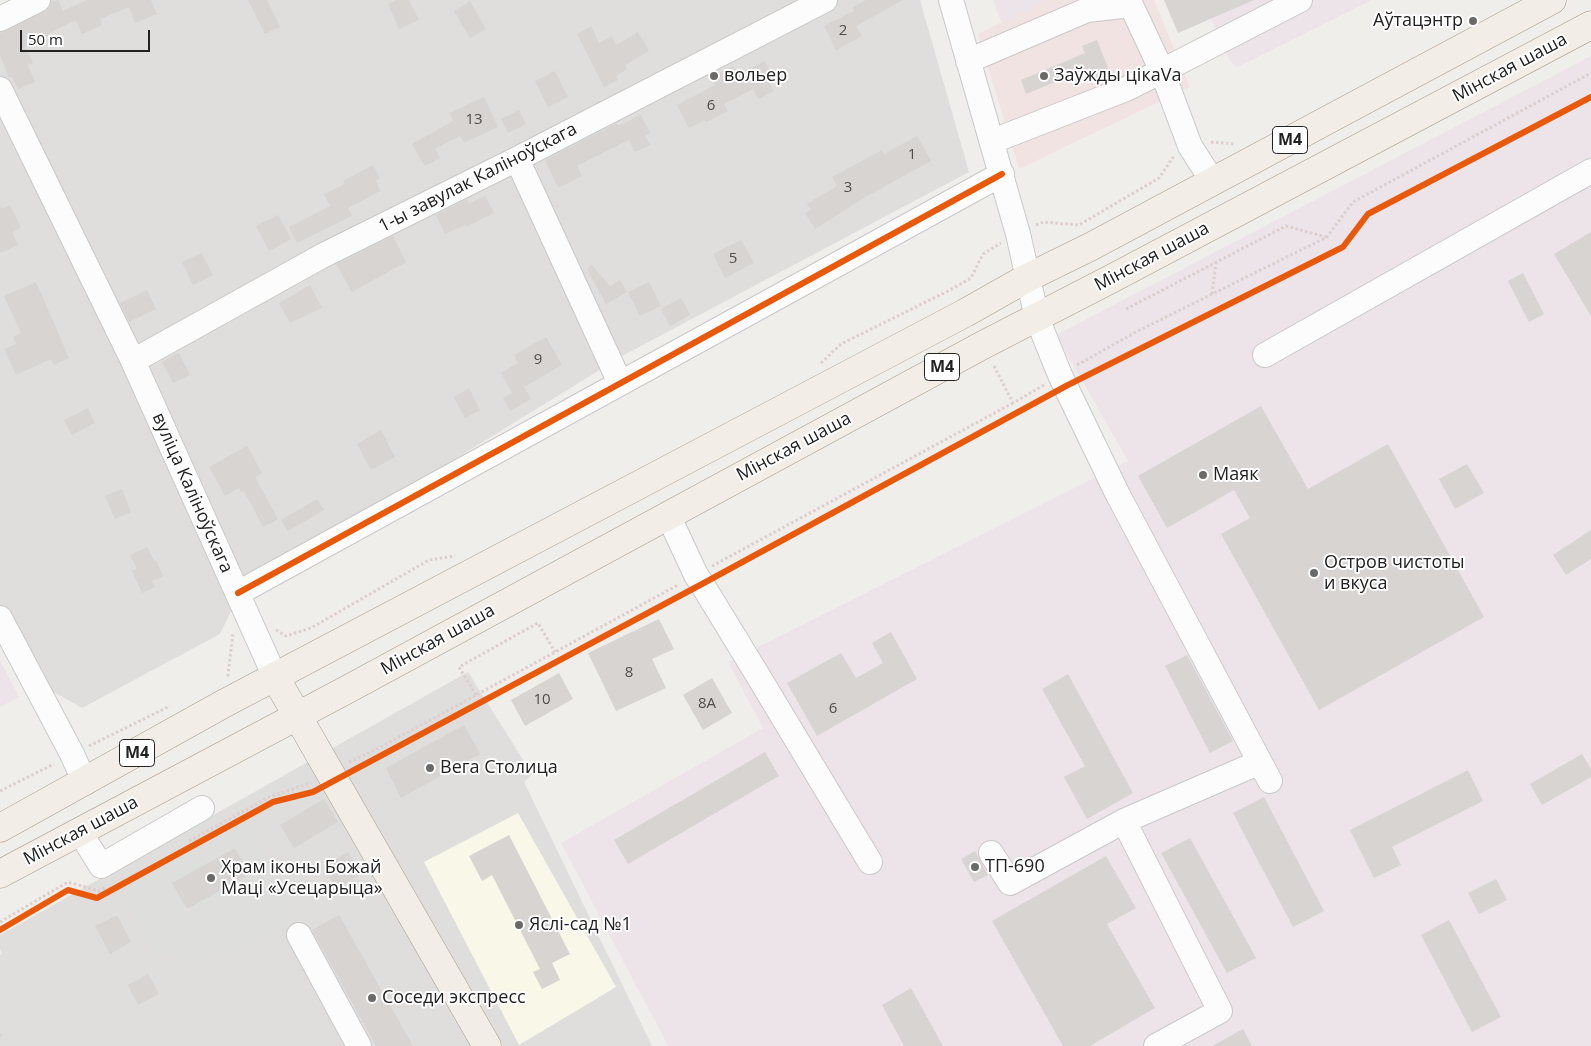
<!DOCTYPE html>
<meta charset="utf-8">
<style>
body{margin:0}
#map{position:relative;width:1591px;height:1046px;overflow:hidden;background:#f0eeeb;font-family:"Open Sans",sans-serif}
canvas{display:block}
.scale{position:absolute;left:20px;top:30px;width:130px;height:22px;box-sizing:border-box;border:2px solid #222;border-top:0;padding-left:6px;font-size:15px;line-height:18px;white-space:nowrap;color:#222;-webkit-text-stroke:4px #fff;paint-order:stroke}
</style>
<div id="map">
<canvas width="1591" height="1046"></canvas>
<div class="scale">50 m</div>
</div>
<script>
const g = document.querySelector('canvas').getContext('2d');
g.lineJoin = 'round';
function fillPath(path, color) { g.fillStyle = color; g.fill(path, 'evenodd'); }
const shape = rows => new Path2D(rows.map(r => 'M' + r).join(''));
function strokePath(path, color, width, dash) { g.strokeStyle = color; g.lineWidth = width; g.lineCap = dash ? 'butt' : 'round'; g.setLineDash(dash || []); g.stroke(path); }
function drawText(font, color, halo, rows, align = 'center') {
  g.font = font + ' "Open Sans",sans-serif'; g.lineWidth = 4; g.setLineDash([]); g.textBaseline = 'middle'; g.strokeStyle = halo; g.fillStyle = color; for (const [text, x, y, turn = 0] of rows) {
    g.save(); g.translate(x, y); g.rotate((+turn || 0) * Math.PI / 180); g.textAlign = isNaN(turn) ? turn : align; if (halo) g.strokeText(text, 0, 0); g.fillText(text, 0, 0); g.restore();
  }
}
fillPath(shape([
 [44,0,920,0,969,172,624,355,241,591,220,634,82,708,36,682,0,608,0,21],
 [468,672,532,774,524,782,652,1046,0,1046,0,955,2,954,0,949,0,935]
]), '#dfdedc');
fillPath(shape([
 [1046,0,1154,0,1190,87,1019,169,978,34]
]), '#f1e3e1');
fillPath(shape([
 [993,0,1046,0,1002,24],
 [1202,0,1372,0,1236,68,1230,61],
 [1591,56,1591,1046,668,1046,561,843,763,728,728,662,1128,461,1056,335],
 [0,660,19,697,0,707]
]), '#ede4e9');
fillPath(shape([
 [518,813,616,987,519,1045,424,862]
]), '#f8f7e8');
fillPath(shape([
 [249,821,294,921,196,967,175,955,154,955,123,888]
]), '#dededc');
fillPath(shape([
 [58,0,63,11,87,0,151,0,157,14,135,23,129,7,100,19,102,25,82,34,76,20,49,33,50,35,25,46,33,63,28,65,35,82,18,89,12,77,9,78,0,55,0,33,6,31,44,12,49,8,51,2],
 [248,0,267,0,280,27,265,34],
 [397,0,409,0,419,20,399,29,388,4],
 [866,0,903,0,856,26,862,36,836,50,824,26,854,11,852,8],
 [1164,0,1254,0,1178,33],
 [470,1,486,29,470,38,454,11],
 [591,26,599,43,612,36,616,45,638,32,649,51,625,65,627,69,616,76,618,80,604,87,577,34],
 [1097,40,1112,78,1097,84,1090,68,1026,94,1021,80,1085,53,1082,46],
 [765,61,773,78,768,81,774,91,758,99,753,89,724,104,728,111,706,122,705,120,689,128,677,105,715,85,711,77,733,66,738,75],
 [555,71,568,97,548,107,535,81],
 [484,97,498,127,464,143,460,136,435,149,440,158,425,166,412,144,453,121,450,113],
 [519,110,526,124,508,133,501,119],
 [641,115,650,133,645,136,650,145,635,152,629,140,577,166,582,176,558,188,545,160,617,123,618,126],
 [917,136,931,161,867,196,815,229,805,213,811,210,807,204,837,186,832,177,882,150,884,154],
 [373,165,380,178,376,181,380,191,348,208,352,216,297,243,289,227,330,206,324,194,345,184,343,181],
 [485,196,494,213,466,227,465,225,445,234,436,215,467,199,469,204],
 [0,205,2,209,10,205,21,228,12,232,18,245,0,253],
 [278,215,291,239,269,251,256,226],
 [1591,232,1591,316,1554,254],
 [393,236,406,262,352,292,336,264],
 [741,240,754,263,725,278,713,254],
 [201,253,213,275,193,285,182,262],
 [592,265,610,286,620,280,627,292,606,304,587,269],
 [1523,273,1544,314,1529,322,1508,281],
 [36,282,69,358,54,365,51,359,16,375,4,349,16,344,13,337,21,333,4,296],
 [649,282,661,306,640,316,628,292],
 [310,285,322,308,290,323,279,303],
 [147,290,156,309,129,322,120,303],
 [681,298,690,315,670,326,661,309],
 [546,337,562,365,524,387,531,399,510,411,503,398,512,393,501,373,518,363,514,355],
 [179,353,190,375,173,383,162,362],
 [469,388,480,410,465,418,454,397],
 [1261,406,1308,489,1388,444,1484,617,1319,710,1221,534,1250,518,1234,490,1167,528,1138,476],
 [88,408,95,423,72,435,64,420],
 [381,430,395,457,371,470,357,444],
 [247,446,262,473,255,477,278,519,263,527,244,491,241,492,239,488,225,496,209,467],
 [1467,464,1484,493,1455,509,1439,479],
 [122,489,131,512,115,519,105,496],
 [317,499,324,510,288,531,281,520],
 [1591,530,1591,559,1566,575,1553,555],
 [147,547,154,561,156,560,163,576,152,581,155,587,142,593,132,571,137,569,130,555],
 [659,619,674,649,652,659,666,688,616,711,588,653],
 [891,632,917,679,817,736,787,683,841,653,856,678,883,663,872,643],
 [1187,655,1233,741,1210,753,1165,666],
 [559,673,573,699,525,726,511,700],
 [1068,674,1133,793,1087,819,1064,777,1085,766,1042,689],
 [712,678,732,713,703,730,683,695],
 [464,725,480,754,401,798,386,768],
 [765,752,779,776,628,864,614,840],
 [1582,754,1591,769,1591,777,1542,805,1530,784],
 [1468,770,1483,801,1392,847,1401,865,1374,878,1350,830],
 [1264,797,1324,911,1293,927,1233,813],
 [324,799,338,822,294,848,280,825],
 [509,835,570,954,552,963,560,980,542,989,533,972,540,969,492,875,482,881,469,856],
 [1190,838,1256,958,1227,973,1161,853],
 [235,848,250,874,187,909,172,883],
 [975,851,988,875,974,882,961,859],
 [348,852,362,873,337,889,323,868],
 [1106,856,1136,908,1107,924,1155,1008,1090,1046,1063,1046,992,921],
 [1496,879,1507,900,1479,914,1468,893],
 [117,915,131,942,110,954,95,926],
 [339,915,413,1046,376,1046,312,930],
 [1449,920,1501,1017,1472,1032,1421,935],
 [148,974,159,994,138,1005,128,985],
 [911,988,943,1046,904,1046,882,1005],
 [1243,1029,1252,1046,1212,1046]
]), '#d7d4d2');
const minor = shape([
 [951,0,1018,234,1037,318,1060,375,1117,493,1270,781],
 [0,19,38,0],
 [968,61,1087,10,1131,5,1162,71,1126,89,993,141],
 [0,89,133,361,275,677],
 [517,159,620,383],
 [1213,182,1190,146,1162,71,1300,0],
 [1265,355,1591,171],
 [133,361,322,256,517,159,825,0],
 [668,515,696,575,702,584,760,679,870,862],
 [238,593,1002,174],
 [0,618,72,754,85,783],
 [1124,821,1220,1011,1156,1046],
 [80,832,101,866,202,808],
 [991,853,1010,883,1124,821,1260,762],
 [299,935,359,1046]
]);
const major = shape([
 [275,677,487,1046],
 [0,828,225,703,965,313,1027,278,1092,246,1552,0],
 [0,874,350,688,983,345,1111,279,1591,25]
]);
strokePath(minor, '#c9c8c7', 26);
strokePath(major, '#a79c86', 29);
strokePath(shape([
 [1211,142,1235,144],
 [1036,225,1043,222,1079,225,1159,178,1174,156],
 [1212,294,1216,263],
 [1126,309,1286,226,1326,237],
 [821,363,841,344,950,290,971,278,983,254,1001,243],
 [1077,365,1136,332,1327,237,1353,202,1591,73],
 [994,366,1013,403,1044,385],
 [712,566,1013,403],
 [276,630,286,636,311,628,429,560,455,556],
 [227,676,228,675,233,633],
 [476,695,459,667,538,623,555,652],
 [89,746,170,706],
 [349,762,379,748,678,585],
 [0,791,54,764],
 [189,841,269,797,311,783],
 [0,922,68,882,99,891,106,887],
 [0,1035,1,1036]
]), '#dccecd', 3, [2.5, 2.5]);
strokePath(minor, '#fdfcfc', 24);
strokePath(major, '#f3ede7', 28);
strokePath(shape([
 [238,593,1002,174],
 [0,930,68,890,97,898,273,802,313,792,702,584,1066,386,1343,247,1368,214,1591,97]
]), '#e8590c', 6);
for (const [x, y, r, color] of [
 [1473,21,5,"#6a6968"],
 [714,76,5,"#6a6968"],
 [1044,76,5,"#6a6968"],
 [1203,475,5,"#6a6968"],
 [1314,573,5,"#6a6968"],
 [430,768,5,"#6a6968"],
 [975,867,5,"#6a6968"],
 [211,878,5,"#6a6968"],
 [519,925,5,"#6a6968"],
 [372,998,5,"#6a6968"]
]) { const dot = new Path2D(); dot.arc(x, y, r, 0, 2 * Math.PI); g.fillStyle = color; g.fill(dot); strokePath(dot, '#fff', 2); }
drawText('15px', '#4f4e4e', null, [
 ["2",843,31],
 ["6",711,106],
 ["13",474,120],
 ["1",912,155],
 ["3",848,188],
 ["5",733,259],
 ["9",538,360],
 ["8",629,673],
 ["10",542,700],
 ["8А",707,704],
 ["6",833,709]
]);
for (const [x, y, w] of [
 [1290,140,35],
 [942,367,35],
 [137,753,35]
]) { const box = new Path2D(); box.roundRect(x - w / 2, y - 13.5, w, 27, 4); g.fillStyle = '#fff'; g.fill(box); strokePath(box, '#222', 1); }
drawText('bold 16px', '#222', null, [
 ["М4",1290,140],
 ["М4",942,367],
 ["М4",137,753]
]);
drawText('18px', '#222', '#fff', [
 ["Аўтацэнтр",1463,21,"right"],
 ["вольер",724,76],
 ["Заўжды цікаVа",1054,76],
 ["Маяк",1213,475],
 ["Остров чистоты",1324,563],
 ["и вкуса",1324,584],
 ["Вега Столица",440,768],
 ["ТП-690",985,867],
 ["Храм іконы Божай",221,868],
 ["Маці «Усецарыца»",221,889],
 ["Яслі-сад №1",529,925],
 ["Соседи экспресс",382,998]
], 'left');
drawText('18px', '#222', '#fff', [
 ["Мінская шаша",1510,68,-28],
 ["1-ы завулак Каліноўскага",478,178,-27],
 ["Мінская шаша",1152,257,-28],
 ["Мінская шаша",794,447,-28],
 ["вуліца Каліноўскага",192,493,66],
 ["Мінская шаша",438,640,-29],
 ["Мінская шаша",81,831,-28]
]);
</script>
